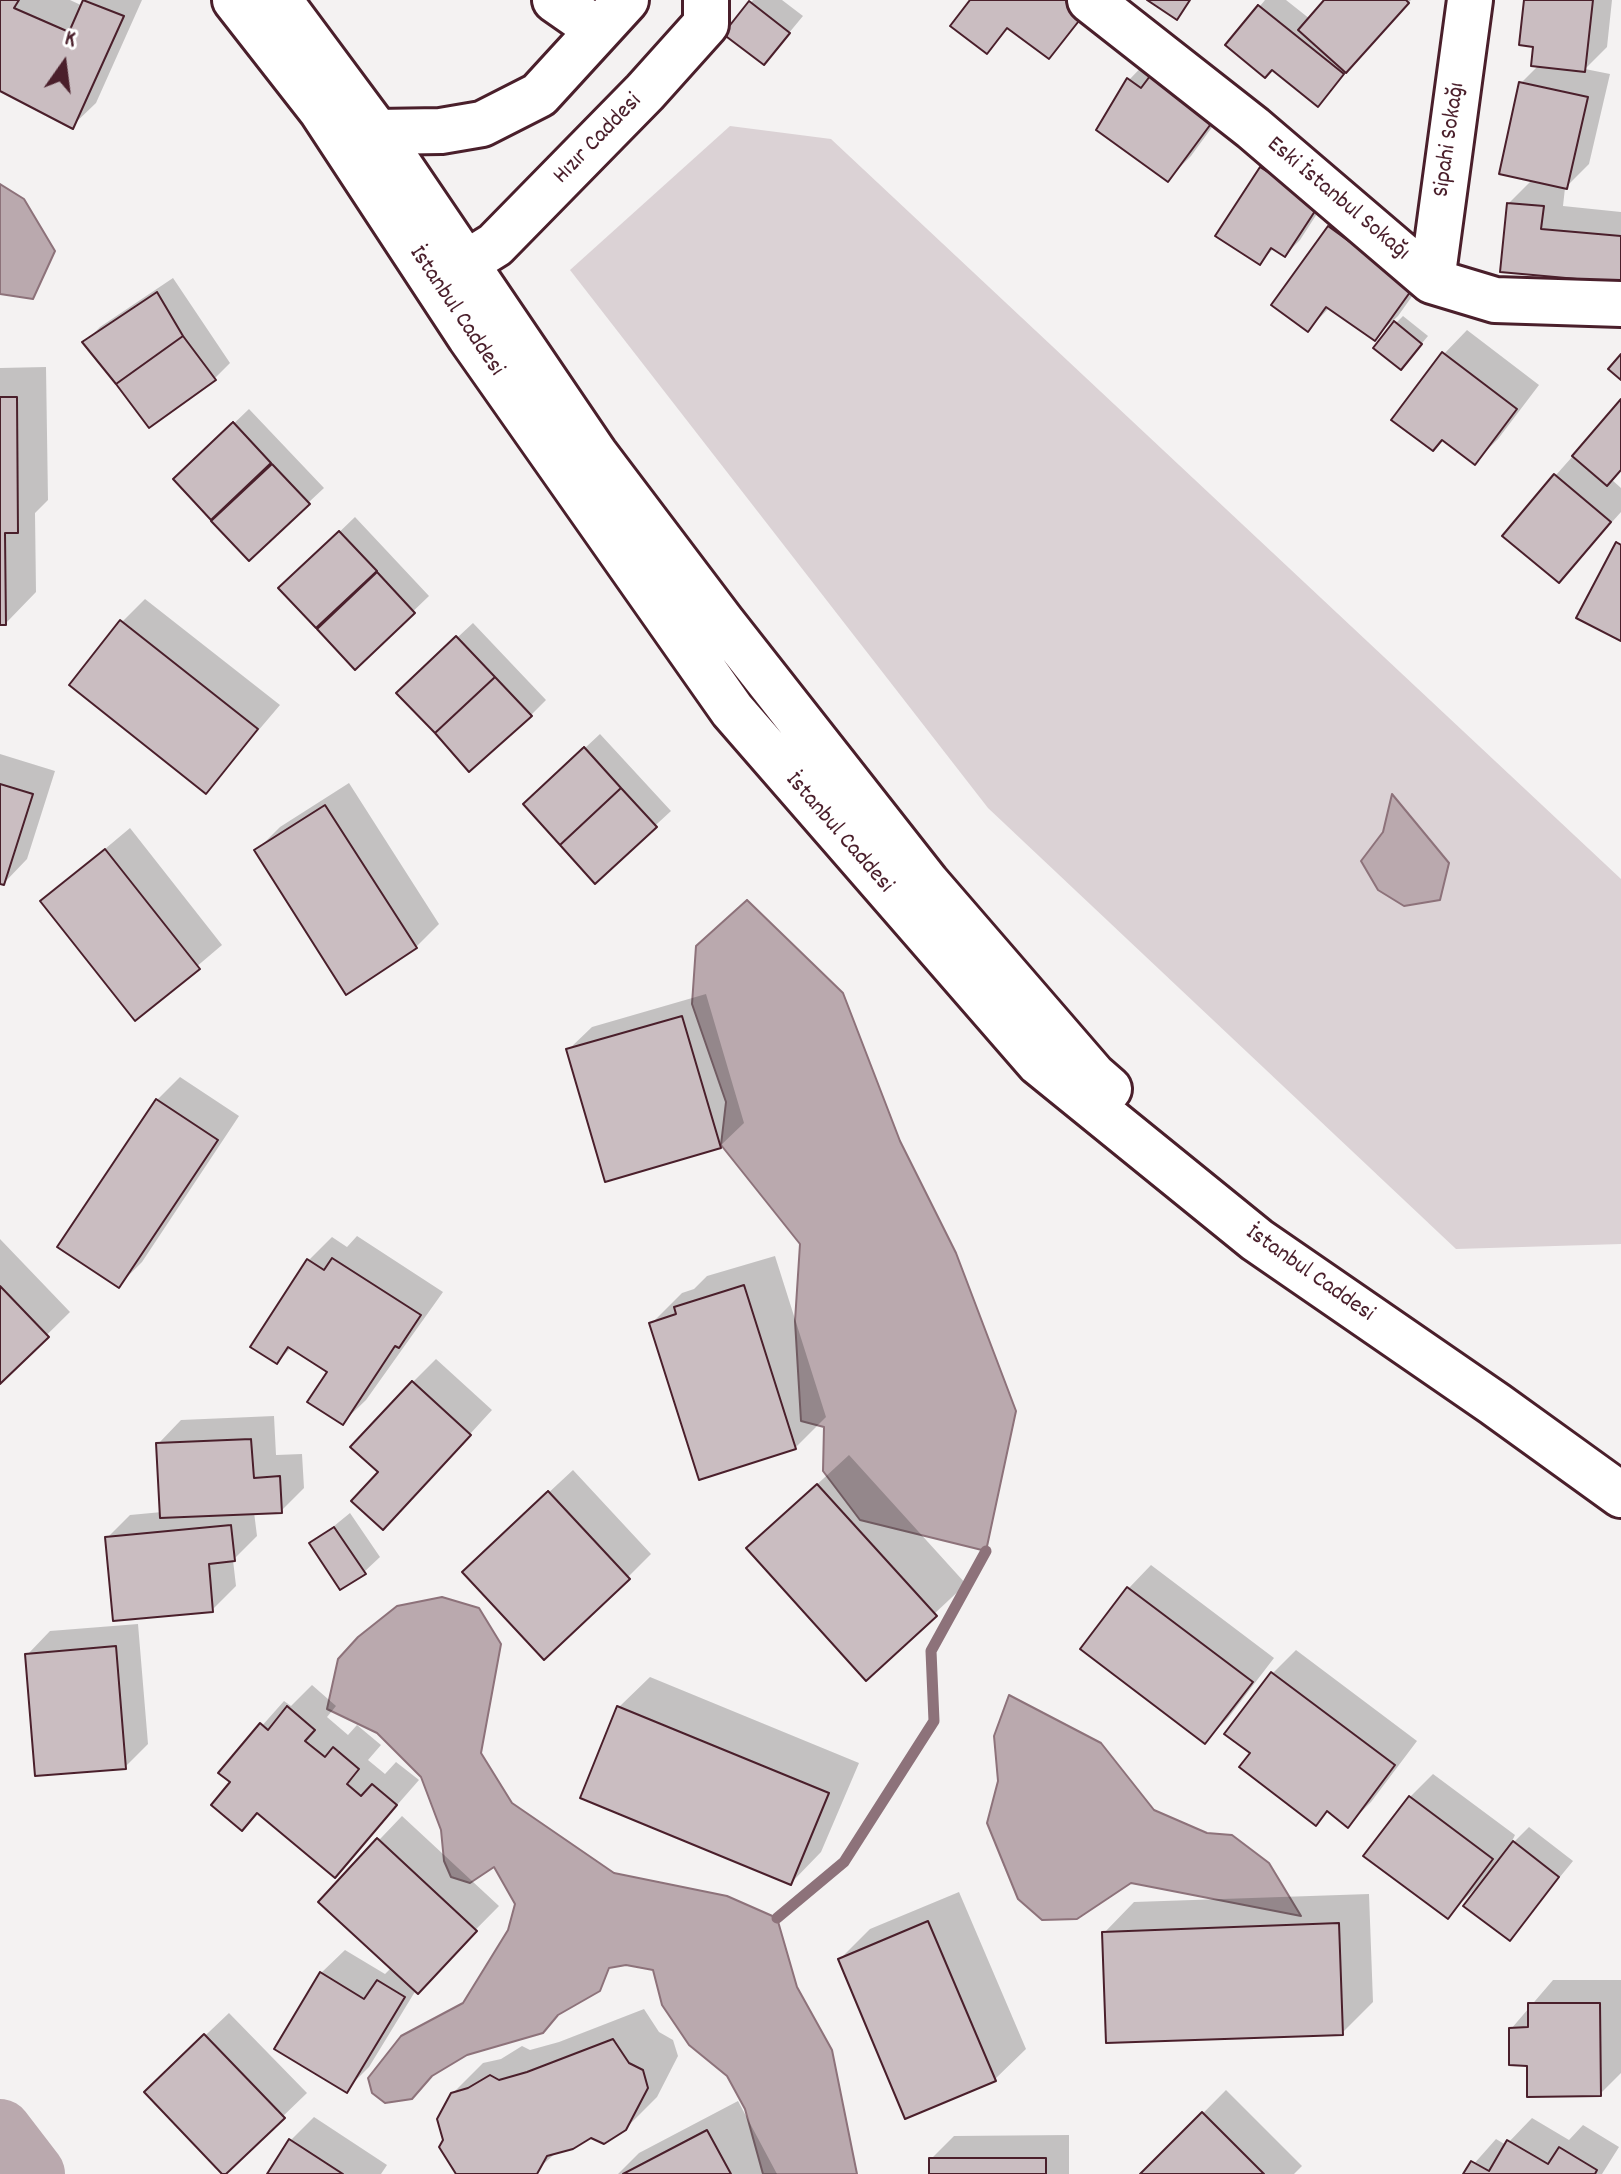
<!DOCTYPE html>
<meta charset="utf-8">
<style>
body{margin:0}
#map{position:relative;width:1621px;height:2174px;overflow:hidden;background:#f4f2f2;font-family:Dekko,sans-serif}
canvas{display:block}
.north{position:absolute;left:24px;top:24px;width:80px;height:80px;-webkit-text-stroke:6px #fff;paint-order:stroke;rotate:14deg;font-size:22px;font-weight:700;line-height:32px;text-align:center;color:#4a1f2b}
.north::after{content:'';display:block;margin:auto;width:28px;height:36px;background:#4a1f2b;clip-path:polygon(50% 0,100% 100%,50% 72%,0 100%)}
</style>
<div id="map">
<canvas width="1621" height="2174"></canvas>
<div class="north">K</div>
</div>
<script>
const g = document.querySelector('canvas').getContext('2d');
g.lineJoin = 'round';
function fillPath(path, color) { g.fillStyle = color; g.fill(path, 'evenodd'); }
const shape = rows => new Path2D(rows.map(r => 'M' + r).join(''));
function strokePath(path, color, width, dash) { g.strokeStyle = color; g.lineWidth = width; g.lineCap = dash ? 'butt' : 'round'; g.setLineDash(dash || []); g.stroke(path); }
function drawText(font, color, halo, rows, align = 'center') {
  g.font = font + ' Dekko,sans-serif'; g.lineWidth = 6; g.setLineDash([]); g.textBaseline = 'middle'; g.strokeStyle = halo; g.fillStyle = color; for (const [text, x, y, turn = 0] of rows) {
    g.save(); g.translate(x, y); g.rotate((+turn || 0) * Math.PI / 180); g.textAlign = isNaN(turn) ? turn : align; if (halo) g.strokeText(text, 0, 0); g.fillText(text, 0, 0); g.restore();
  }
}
fillPath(shape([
 [730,126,831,139,1621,879,1621,1244,1456,1249,988,808,570,270]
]), '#dbd2d5');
const water = shape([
 [0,184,24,199,55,251,33,299,0,294,0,184],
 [1392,794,1449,863,1440,900,1404,906,1378,890,1361,861,1383,832,1392,794],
 [747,900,843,993,900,1141,956,1253,1016,1411,986,1551,860,1520,823,1471,824,1427,801,1421,795,1321,800,1244,721,1145,726,1102,692,1004,696,946,747,900],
 [442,1597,479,1608,501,1644,481,1753,512,1803,614,1873,727,1896,777,1918,797,1987,832,2050,857,2174,763,2174,745,2109,727,2076,689,2045,662,2005,653,1970,626,1965,609,1968,600,1991,558,2015,543,2033,467,2055,432,2076,412,2099,385,2103,372,2093,368,2078,401,2036,463,2003,508,1930,515,1904,494,1867,470,1883,451,1877,444,1861,441,1830,421,1777,377,1733,327,1709,338,1659,358,1637,397,1606,442,1597],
 [1009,1695,1101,1743,1154,1810,1207,1833,1232,1835,1269,1863,1301,1916,1131,1883,1077,1919,1042,1920,1018,1899,987,1823,998,1781,994,1736,1009,1695]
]);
fillPath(water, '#baa9ae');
strokePath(water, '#8d727a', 2);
fillPath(shape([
 [0,0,70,0,83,6,86,0,142,0,96,103,72,126,0,89],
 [753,0,782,0,803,16,764,63,726,34],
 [972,0,1098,0,1049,57,1010,27,987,51],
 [1265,0,1286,0,1310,19,1327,0,1411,0,1317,105,1272,68,1228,45],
 [1526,0,1612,0,1607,47,1585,69,1610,74,1589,164,1565,188,1563,206,1621,212,1621,281,1502,270,1508,204,1533,179,1521,83,1539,65],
 [1152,56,1237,93,1191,156,1168,179,1129,80],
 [1277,153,1333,189,1300,240,1285,255,1274,248,1260,263,1261,169],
 [1352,205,1435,264,1398,316,1374,339,1330,307,1308,330,1329,228],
 [173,278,230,363,215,378,149,425,85,342,100,327],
 [1403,316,1428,336,1407,361,1396,323],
 [1467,330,1539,385,1498,439,1475,462,1444,438,1394,420,1444,354],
 [46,367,48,500,35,513,36,592,6,623,0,623,0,368],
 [1621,402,1621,469,1611,479,1621,488,1621,512,1559,581,1556,475],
 [249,409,324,488,249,558,176,479],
 [355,517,429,596,355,667,281,588],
 [145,599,280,705,206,792,122,622],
 [473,623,546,700,531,715,414,678],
 [600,734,671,811,595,881,541,789],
 [0,754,55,771,27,859,4,883,0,882],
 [349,783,439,924,416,947,347,992,257,850,280,827],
 [130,828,222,945,136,1018,43,901],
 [706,994,744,1123,720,1146,568,1050,592,1027],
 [180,1077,239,1116,142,1262,119,1285,60,1246,157,1100],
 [357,1236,443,1292,366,1400,342,1423,329,1371,292,1347,277,1362,309,1260,332,1237,347,1247],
 [0,1239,70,1312,0,1381],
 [775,1256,826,1417,795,1448,651,1324,682,1293,694,1289,707,1276],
 [436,1359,492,1410,406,1504,381,1472,413,1382],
 [274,1416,276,1455,302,1454,304,1488,281,1511,254,1512,257,1536,233,1560,236,1586,212,1610,107,1538,130,1515,162,1512,158,1444,181,1420],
 [849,1455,966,1584,866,1678,748,1548],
 [573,1470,651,1554,628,1577,488,1549],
 [350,1513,380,1557,364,1572,312,1544],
 [1151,1565,1274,1658,1228,1718,1205,1742,1128,1589],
 [138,1624,148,1744,125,1767,27,1655,50,1631],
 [1296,1650,1417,1741,1371,1802,1348,1825,1329,1810,1316,1823,1252,1753,1227,1733,1273,1673],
 [650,1677,859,1763,821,1852,791,1883,619,1707],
 [312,1685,336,1706,327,1717,348,1735,357,1725,381,1745,368,1760,385,1774,396,1762,419,1780,335,1876,259,1812,242,1829,233,1782,221,1772,284,1701,291,1706],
 [1433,1774,1515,1835,1509,1847,1529,1827,1573,1861,1510,1938,1476,1888,1447,1917,1366,1855,1410,1797],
 [402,1816,499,1906,416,1990,369,2067,346,2090,321,1973,345,1950,385,1974,392,1967,321,1901],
 [959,1892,1026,2049,995,2079,840,1959,870,1929],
 [1369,1894,1373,2002,1342,2033,1104,1933,1134,1902],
 [1553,1980,1621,1980,1621,2073,1600,2094,1529,2064,1511,2029],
 [644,2009,659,2032,673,2040,678,2056,657,2097,625,2129,591,2135,557,2152,532,2174,458,2174,445,2140,452,2094,483,2063,501,2059,522,2046,530,2050,559,2042],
 [229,2013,307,2093,224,2173,170,2069],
 [1226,2090,1302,2166,1294,2174,1143,2174],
 [738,2101,777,2174,618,2174,639,2153],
 [314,2117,387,2165,381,2174,269,2174,291,2140],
 [1532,2118,1569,2140,1583,2125,1619,2147,1602,2174,1465,2174,1496,2139,1506,2145],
 [1069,2135,1069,2174,931,2174,931,2159,954,2136]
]), '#0003');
strokePath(shape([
 [777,1918,844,1862,934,1721,931,1651,986,1551]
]), '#8d727a', 11);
strokePath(shape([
 [0,2131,33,2174]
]), '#baa9ae', 64);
const building = shape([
 [0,0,19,0,14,8,69,32,83,0,124,16,73,129,0,91,0,0],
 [970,0,1079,0,1089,8,1049,59,1007,28,987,54,950,26,970,0],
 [1147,0,1190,0,1177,20,1147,0],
 [1324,0,1406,0,1409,3,1346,73,1298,30,1324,0],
 [1524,0,1593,0,1585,72,1531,66,1533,47,1519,45,1524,0],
 [749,1,790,33,764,65,723,34,749,1],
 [1258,5,1344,74,1318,107,1272,70,1265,78,1225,45,1258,5],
 [1153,72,1216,117,1168,182,1096,130,1127,78,1141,88,1153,72],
 [1519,82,1588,97,1567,189,1499,174,1519,82],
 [1260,167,1319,205,1285,257,1271,248,1260,265,1215,236,1260,167],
 [1507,203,1544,206,1541,229,1621,236,1621,283,1500,272,1507,203],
 [1328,226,1413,288,1375,341,1326,307,1308,332,1271,305,1328,226],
 [157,292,183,336,116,384,82,342,157,292],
 [1394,321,1422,344,1401,370,1373,348,1394,321],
 [183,336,216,380,149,428,116,384,183,336],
 [1442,352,1517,409,1475,465,1442,440,1433,451,1391,420,1442,352],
 [1621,354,1621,380,1608,369,1621,354],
 [0,397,17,397,18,533,5,533,6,625,0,625,0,397],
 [1621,399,1621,470,1607,486,1572,456,1621,399],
 [233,422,271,463,211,520,173,479,233,422],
 [272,464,310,504,249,561,211,521,272,464],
 [1554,474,1611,522,1559,583,1502,536,1554,474],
 [339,531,377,571,316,628,278,588,339,531],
 [1616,542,1621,545,1621,641,1576,618,1616,542],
 [377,572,415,613,355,670,317,629,377,572],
 [120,620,258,729,206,794,69,685,120,620],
 [456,636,495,677,435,733,396,693,456,636],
 [495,677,532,716,469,772,435,733,495,677],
 [584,747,621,788,560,845,523,804,584,747],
 [0,784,33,794,4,885,0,884,0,784],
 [621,788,657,827,595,884,560,845,621,788],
 [325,805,417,948,346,995,254,850,325,805],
 [105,849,200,969,135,1021,40,901,105,849],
 [682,1016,721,1148,605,1182,566,1049,682,1016],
 [156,1099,218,1140,119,1288,57,1247,156,1099],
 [332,1258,421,1315,399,1348,395,1346,343,1425,307,1402,327,1372,288,1347,277,1364,250,1347,307,1259,324,1270,332,1258],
 [744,1285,796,1449,699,1480,649,1323,676,1314,674,1307,744,1285],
 [0,1286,49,1337,0,1384,0,1286],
 [412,1381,471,1435,383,1530,351,1501,378,1472,350,1447,412,1381],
 [251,1439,254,1478,280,1476,282,1513,160,1518,156,1443,251,1439],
 [817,1484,937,1616,866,1681,746,1548,817,1484],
 [548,1491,630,1579,544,1660,462,1572,548,1491],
 [231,1525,235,1561,209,1564,213,1612,113,1621,105,1537,231,1525],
 [334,1527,366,1574,340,1590,309,1543,334,1527],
 [1127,1587,1253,1682,1205,1744,1080,1649,1127,1587],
 [116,1646,126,1769,35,1776,25,1654,116,1646],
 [1271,1672,1395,1765,1348,1828,1327,1811,1316,1826,1239,1767,1250,1753,1224,1734,1271,1672],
 [287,1706,315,1730,305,1741,325,1757,333,1747,359,1769,347,1784,361,1796,372,1784,397,1805,335,1878,257,1813,242,1831,211,1805,230,1782,218,1773,260,1723,268,1730,287,1706],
 [617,1706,829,1793,791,1885,580,1798,617,1706],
 [1409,1796,1493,1859,1448,1919,1363,1856,1409,1796],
 [377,1838,477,1931,418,1994,318,1902,377,1838],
 [1513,1841,1559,1877,1510,1941,1463,1906,1513,1841],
 [928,1921,996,2081,905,2119,838,1959,928,1921],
 [1339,1923,1343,2035,1106,2043,1102,1932,1339,1923],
 [320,1972,364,1999,377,1980,405,1997,347,2093,274,2049,320,1972],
 [1528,2003,1600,2003,1601,2096,1527,2097,1527,2066,1509,2065,1509,2028,1528,2027,1528,2003],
 [204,2034,285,2118,226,2174,222,2174,144,2092,204,2034],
 [613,2039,629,2063,643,2070,648,2088,626,2130,604,2144,591,2138,573,2149,547,2156,537,2174,456,2174,439,2147,443,2140,437,2119,451,2093,468,2088,490,2075,499,2080,527,2072,613,2039],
 [1202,2112,1264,2174,1140,2174,1202,2112],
 [707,2130,731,2174,623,2174,707,2130],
 [289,2139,343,2174,267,2174,289,2139],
 [1507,2140,1548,2164,1559,2147,1597,2170,1595,2174,1463,2174,1471,2161,1489,2171,1507,2140],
 [929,2158,1046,2158,1046,2174,929,2174,929,2158]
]);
fillPath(building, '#cabdc1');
strokePath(building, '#4a1f2b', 2);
const minor = shape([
 [555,0,598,30],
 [1090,0,1253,128,1432,281,1495,300,1621,304],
 [377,132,441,131,482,124,539,95,626,0],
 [466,263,495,245,645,92,706,24,706,0],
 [1432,281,1470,0]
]);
const major = shape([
 [235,0,321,110,470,337,732,710,1039,1063,1257,1240,1495,1404,1621,1495],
 [279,0,377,132,595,454,722,622,927,883,1093,1075,1109,1089]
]);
strokePath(minor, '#4a1f2b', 50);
strokePath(major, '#4a1f2b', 50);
strokePath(minor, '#fff', 44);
strokePath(major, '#fff', 44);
drawText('24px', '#4a1f2b', '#fff', [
 ["Hızır Caddesi",599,140,-46],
 ["Sipahi Sokağı",1451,140,-82],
 ["Eski İstanbul Sokağı",1337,200,40],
 ["İstanbul Caddesi",455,312,56],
 ["İstanbul Caddesi",838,834,49],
 ["İstanbul Caddesi",1309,1275,35]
]);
</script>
